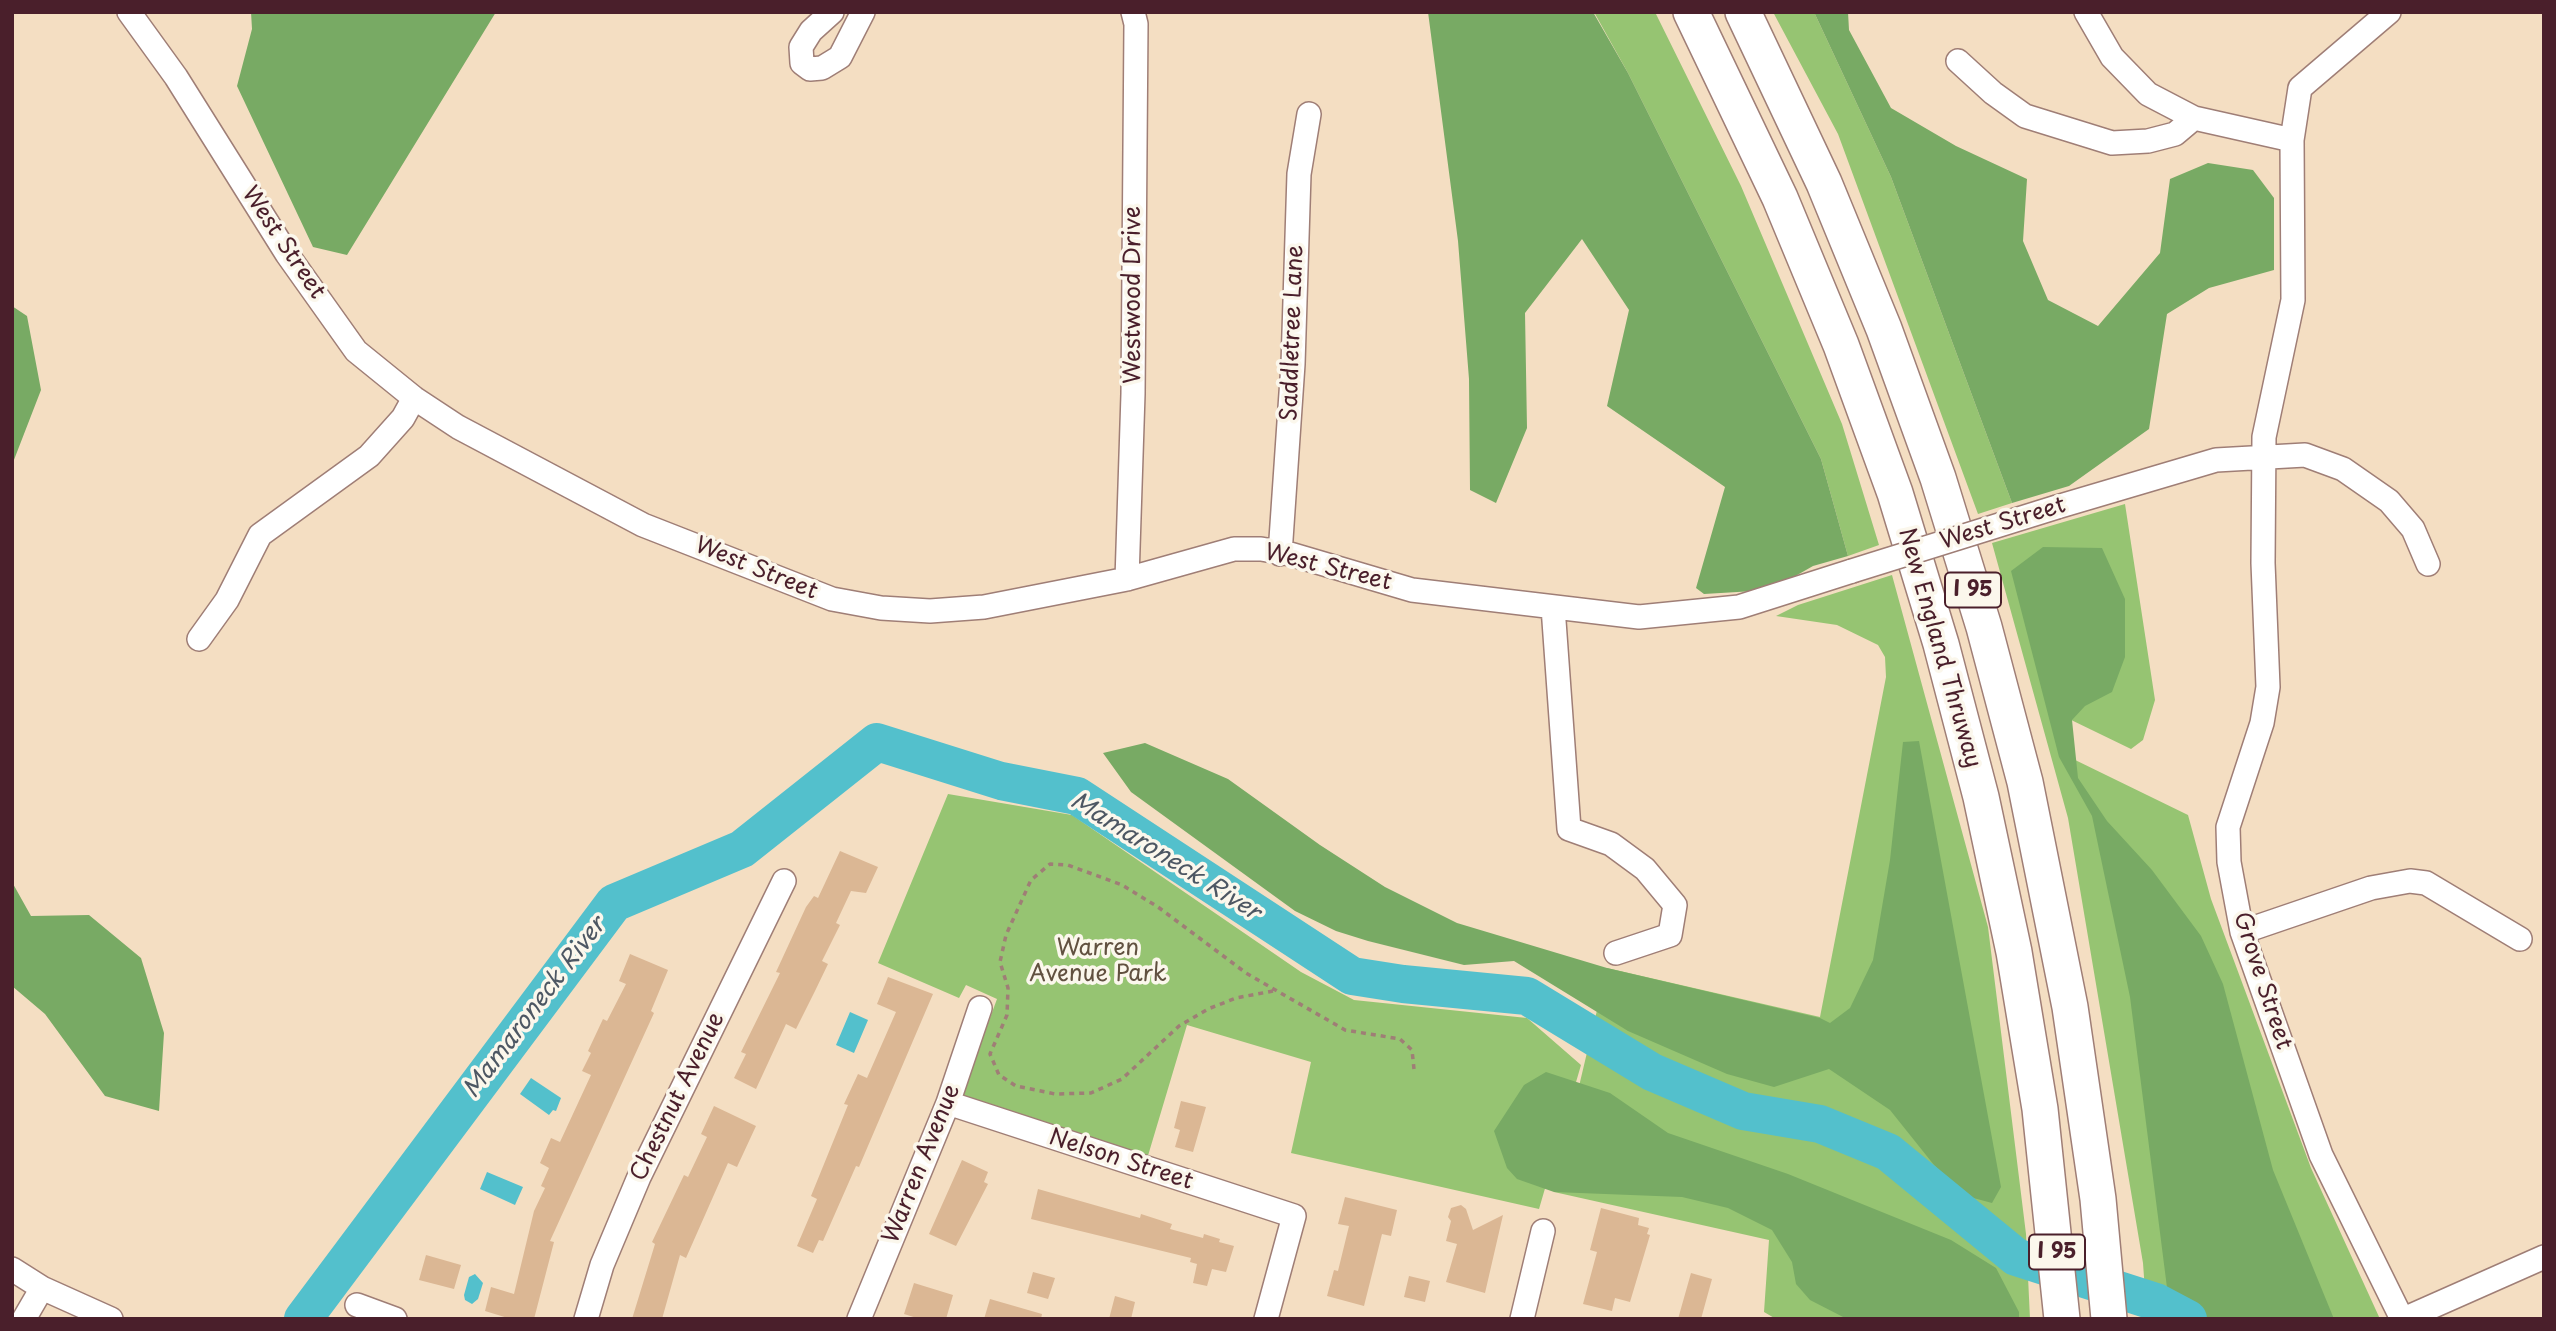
<!DOCTYPE html>
<style>
body{margin:0}
#map{position:relative;width:2556px;height:1331px;overflow:hidden;background:#f4dec2;font-family:"Playpen Sans",sans-serif}
canvas{display:block}
.frame{position:absolute;inset:0;border:14px solid #4a1f2b;pointer-events:none}
</style>
<div id="map">
<canvas width="2556" height="1331"></canvas>
<div class="frame"></div>
</div>
<script>
const g = document.querySelector('canvas').getContext('2d');
g.lineJoin = 'round';
function fillPath(path, color) { g.fillStyle = color; g.fill(path, 'evenodd'); }
const shape = rows => new Path2D(rows.map(r => 'M' + r).join(''));
function strokePath(path, color, width, dash) { g.strokeStyle = color; g.lineWidth = width; g.lineCap = dash ? 'butt' : 'round'; g.setLineDash(dash || []); g.stroke(path); }
function drawText(font, color, halo, rows, align = 'center') {
  g.font = font + ' "Playpen Sans",sans-serif'; g.lineWidth = 7; g.setLineDash([]); g.textBaseline = 'middle'; g.strokeStyle = halo; g.fillStyle = color; for (const [text, x, y, turn = 0] of rows) {
    g.save(); g.translate(x, y); g.rotate((+turn || 0) * Math.PI / 180); g.textAlign = isNaN(turn) ? turn : align; if (halo) g.strokeText(text, 0, 0); g.fillText(text, 0, 0); g.restore();
  }
}
fillPath(shape([
 [1594,12,1655,12,1741,186,1842,424,1879,545,1848,556,1821,459,1628,73],
 [1773,12,1814,12,1891,177,2012,503,1978,514,1838,134],
 [2125,504,2155,700,2143,740,2131,749,2065,717,2069,757,2188,815,2211,899,2311,1168,2380,1319,2147,1319,2143,1263,2068,818,1992,543],
 [1892,575,1988,927,2026,1234,2030,1319,1776,1319,1764,1312,1769,1240,1554,1192,1607,968,1820,1017,1886,677,1885,657,1878,645,1837,625,1776,616,1798,605],
 [948,794,1072,815,1301,972,1354,1000,1527,1018,1581,1065,1539,1209,1291,1153,1311,1062,1187,1025,1147,1159,960,1099,997,999,966,985,959,998,878,963]
]), '#96c472');
fillPath(shape([
 [251,12,496,12,347,255,313,247,237,86,252,29],
 [1428,12,1593,12,1628,73,1821,459,1848,556,1813,566,1771,590,1704,594,1696,588,1725,487,1607,406,1629,310,1582,239,1525,313,1527,428,1496,503,1470,490,1469,379,1458,241],
 [1814,12,1848,12,1849,30,1891,108,1956,146,2027,179,2023,241,2048,300,2098,326,2160,253,2170,179,2208,163,2253,170,2274,198,2274,270,2209,288,2167,314,2149,429,2069,486,2012,503,1891,177],
 [12,306,27,316,41,390,12,465],
 [2043,547,2102,548,2125,599,2125,657,2112,692,2085,706,2072,720,2078,778,2107,821,2152,870,2201,936,2223,984,2273,1170,2334,1319,2171,1319,2130,997,2092,816,2059,757,2011,571],
 [1919,741,2001,1187,1992,1203,1966,1196,1934,1165,1890,1110,1829,1069,1774,1087,1727,1074,1628,1031,1514,961,1464,965,1368,941,1336,931,1295,911,1131,792,1103,753,1145,743,1228,779,1320,845,1385,887,1457,923,1607,968,1820,1018,1830,1023,1850,1008,1873,960,1890,860,1903,742],
 [12,882,31,916,89,915,141,958,164,1033,159,1111,105,1096,45,1014,12,986],
 [1546,1072,1610,1093,1668,1133,1788,1174,1951,1240,1996,1268,2019,1312,2019,1319,1847,1319,1810,1300,1796,1284,1792,1262,1772,1230,1728,1208,1682,1197,1554,1192,1517,1179,1507,1168,1494,1131,1524,1085]
]), '#78aa64');
fillPath(shape([
 [850,1012,868,1020,854,1053,836,1045],
 [531,1078,561,1098,556,1111,553,1110,549,1115,520,1094],
 [487,1172,523,1187,515,1205,480,1189],
 [475,1274,483,1283,478,1299,472,1304,465,1300,464,1295,469,1277]
]), '#53c0cc');
strokePath(shape([
 [303,1319,614,903,742,849,877,742,1001,781,1077,796,1352,976,1403,984,1527,996,1652,1072,1743,1111,1820,1124,1888,1152,2016,1257,2156,1302,2188,1319]
]), '#53c0cc', 38);
fillPath(shape([
 [840,851,878,867,866,893,851,891,836,923,840,925,822,961,828,964,815,991,796,1029,786,1024,756,1089,734,1078,746,1054,741,1052,780,973,776,972,806,907,814,896,818,898],
 [630,954,668,970,651,1011,654,1013,550,1241,554,1242,534,1319,511,1319,485,1311,491,1287,514,1294,534,1211,545,1188,541,1186,549,1168,540,1163,551,1138,560,1142,591,1075,582,1071,591,1053,588,1051,603,1019,607,1021,626,984,619,981],
 [888,977,933,994,859,1167,856,1166,823,1241,819,1240,813,1253,797,1246,817,1199,811,1196,848,1105,844,1104,858,1074,867,1078,896,1012,877,1004],
 [1181,1101,1206,1107,1193,1152,1175,1147,1180,1130,1174,1128],
 [714,1106,756,1126,737,1167,728,1163,686,1258,680,1255,662,1319,632,1319,655,1244,652,1242,684,1175,688,1177,707,1137,701,1134],
 [962,1160,988,1172,984,1182,988,1184,956,1246,929,1234],
 [1038,1189,1140,1218,1141,1214,1172,1224,1170,1229,1203,1238,1204,1234,1220,1239,1219,1242,1234,1246,1226,1272,1212,1269,1207,1286,1193,1283,1197,1264,1190,1262,1191,1258,1031,1219],
 [1345,1197,1397,1210,1391,1236,1382,1234,1364,1306,1327,1296,1334,1270,1338,1271,1349,1226,1338,1224],
 [1461,1205,1466,1209,1473,1230,1503,1215,1485,1293,1446,1282,1457,1244,1446,1241,1451,1221,1448,1217,1451,1208],
 [1601,1208,1639,1218,1638,1225,1649,1228,1647,1234,1650,1235,1630,1302,1615,1298,1612,1311,1583,1304,1597,1252,1590,1250],
 [426,1255,461,1265,454,1289,419,1280],
 [1033,1272,1055,1278,1048,1299,1027,1293],
 [1691,1273,1712,1279,1701,1319,1678,1319],
 [1409,1276,1430,1281,1425,1302,1404,1297],
 [914,1283,953,1295,946,1319,920,1319,904,1314],
 [1115,1296,1135,1302,1131,1319,1109,1319],
 [990,1299,1042,1314,1041,1319,984,1319]
]), '#dbb794');
const minor = shape([
 [129,12,176,77,287,254,356,351,414,398,458,427,643,525,832,599,881,608,930,611,984,607,1127,579,1234,549,1261,549,1290,554,1412,590,1639,617,1739,607,1852,571],
 [832,12,811,31,801,47,802,63,810,69,822,68,840,57,863,12],
 [2086,12,2112,57,2148,94,2194,118,2292,140],
 [2389,12,2300,88,2292,140,2293,300,2264,437,2263,563,2268,687,2262,723,2228,827,2229,862,2242,932,2321,1155,2402,1319],
 [1958,61,1993,93,2025,116,2112,143,2148,141,2175,134,2194,118],
 [2057,507,2216,460,2305,455,2343,469,2389,501,2413,529,2428,564],
 [1280,554,1293,364,1299,174,1309,114],
 [1127,579,1133,394,1136,24,1133,12],
 [1553,607,1569,829,1611,844,1645,869,1675,905,1670,935,1616,953],
 [199,639,227,600,260,535,369,456,403,418,414,398],
 [2242,932,2371,888,2410,881,2426,883,2520,939],
 [948,1103,1294,1216,1266,1319],
 [12,1269,42,1288,111,1319],
 [357,1305,395,1319],
 [24,1319,42,1288],
 [586,1319,602,1265,639,1177,784,881],
 [859,1319,948,1103,980,1008],
 [1522,1319,1543,1231],
 [2404,1319,2544,1257]
]);
const highway = shape([
 [1691,12,1780,198,1841,345,1895,493,1941,644,1981,797,2014,952,2040,1109,2062,1319],
 [1743,12,1824,183,1884,329,1938,478,1984,627,2025,782,2070,1007,2098,1199,2109,1319]
]);
strokePath(minor, '#9f7e76', 26);
strokePath(highway, '#9f7e76', 38);
strokePath(shape([
 [1273,991,1236,998,1208,1009,1179,1026,1122,1079,1091,1093,1055,1094,1016,1086,999,1075,990,1054,1007,1015,1008,988,1000,962,1006,935,1031,880,1050,864,1068,865,1122,885,1158,907,1246,973,1345,1030,1400,1039,1412,1050,1414,1069]
]), '#9f7e76', 3.5, [5, 5]);
strokePath(minor, '#fff', 23);
strokePath(highway, '#fff', 35);
const minorBridge = shape([
 [1852,571,2057,507]
]);
strokePath(minorBridge, '#9f7e76', 26, []);
strokePath(minorBridge, '#fff', 23);
for (const [x, y, w] of [
 [1973,590,56],
 [2057,1252,56]
]) { const box = new Path2D(); box.roundRect(x - w / 2, y - 17.5, w, 35, 5); g.fillStyle = '#fbf7ec'; g.fill(box); strokePath(box, '#4a1f2b', 2); }
drawText('bold 21px', '#4a1f2b', null, [
 ["I 95",1973,590],
 ["I 95",2057,1252]
]);
drawText('23px', '#4a1f2b', '#fbf7ec', [
 ["West Street",283,243,56],
 ["Westwood Drive",1134,295,-90],
 ["Saddletree Lane",1293,333,-88],
 ["West Street",2003,524,-17],
 ["West Street",1328,568,14],
 ["West Street",756,569,22],
 ["New England Thruway",1939,648,74],
 ["Grove Street",2262,981,72],
 ["Chestnut Avenue",678,1097,-64],
 ["Nelson Street",1121,1160,18],
 ["Warren Avenue",922,1164,-68]
]);
drawText('23px', '#615140', '#fbf7ec', [
 ["Warren",1098,949],
 ["Avenue Park",1098,975]
]);
drawText('italic 24px', '#4d5763', '#fbf7ec', [
 ["Mamaroneck River",1165,857,32],
 ["Mamaroneck River",535,1008,-53]
]);
</script>
